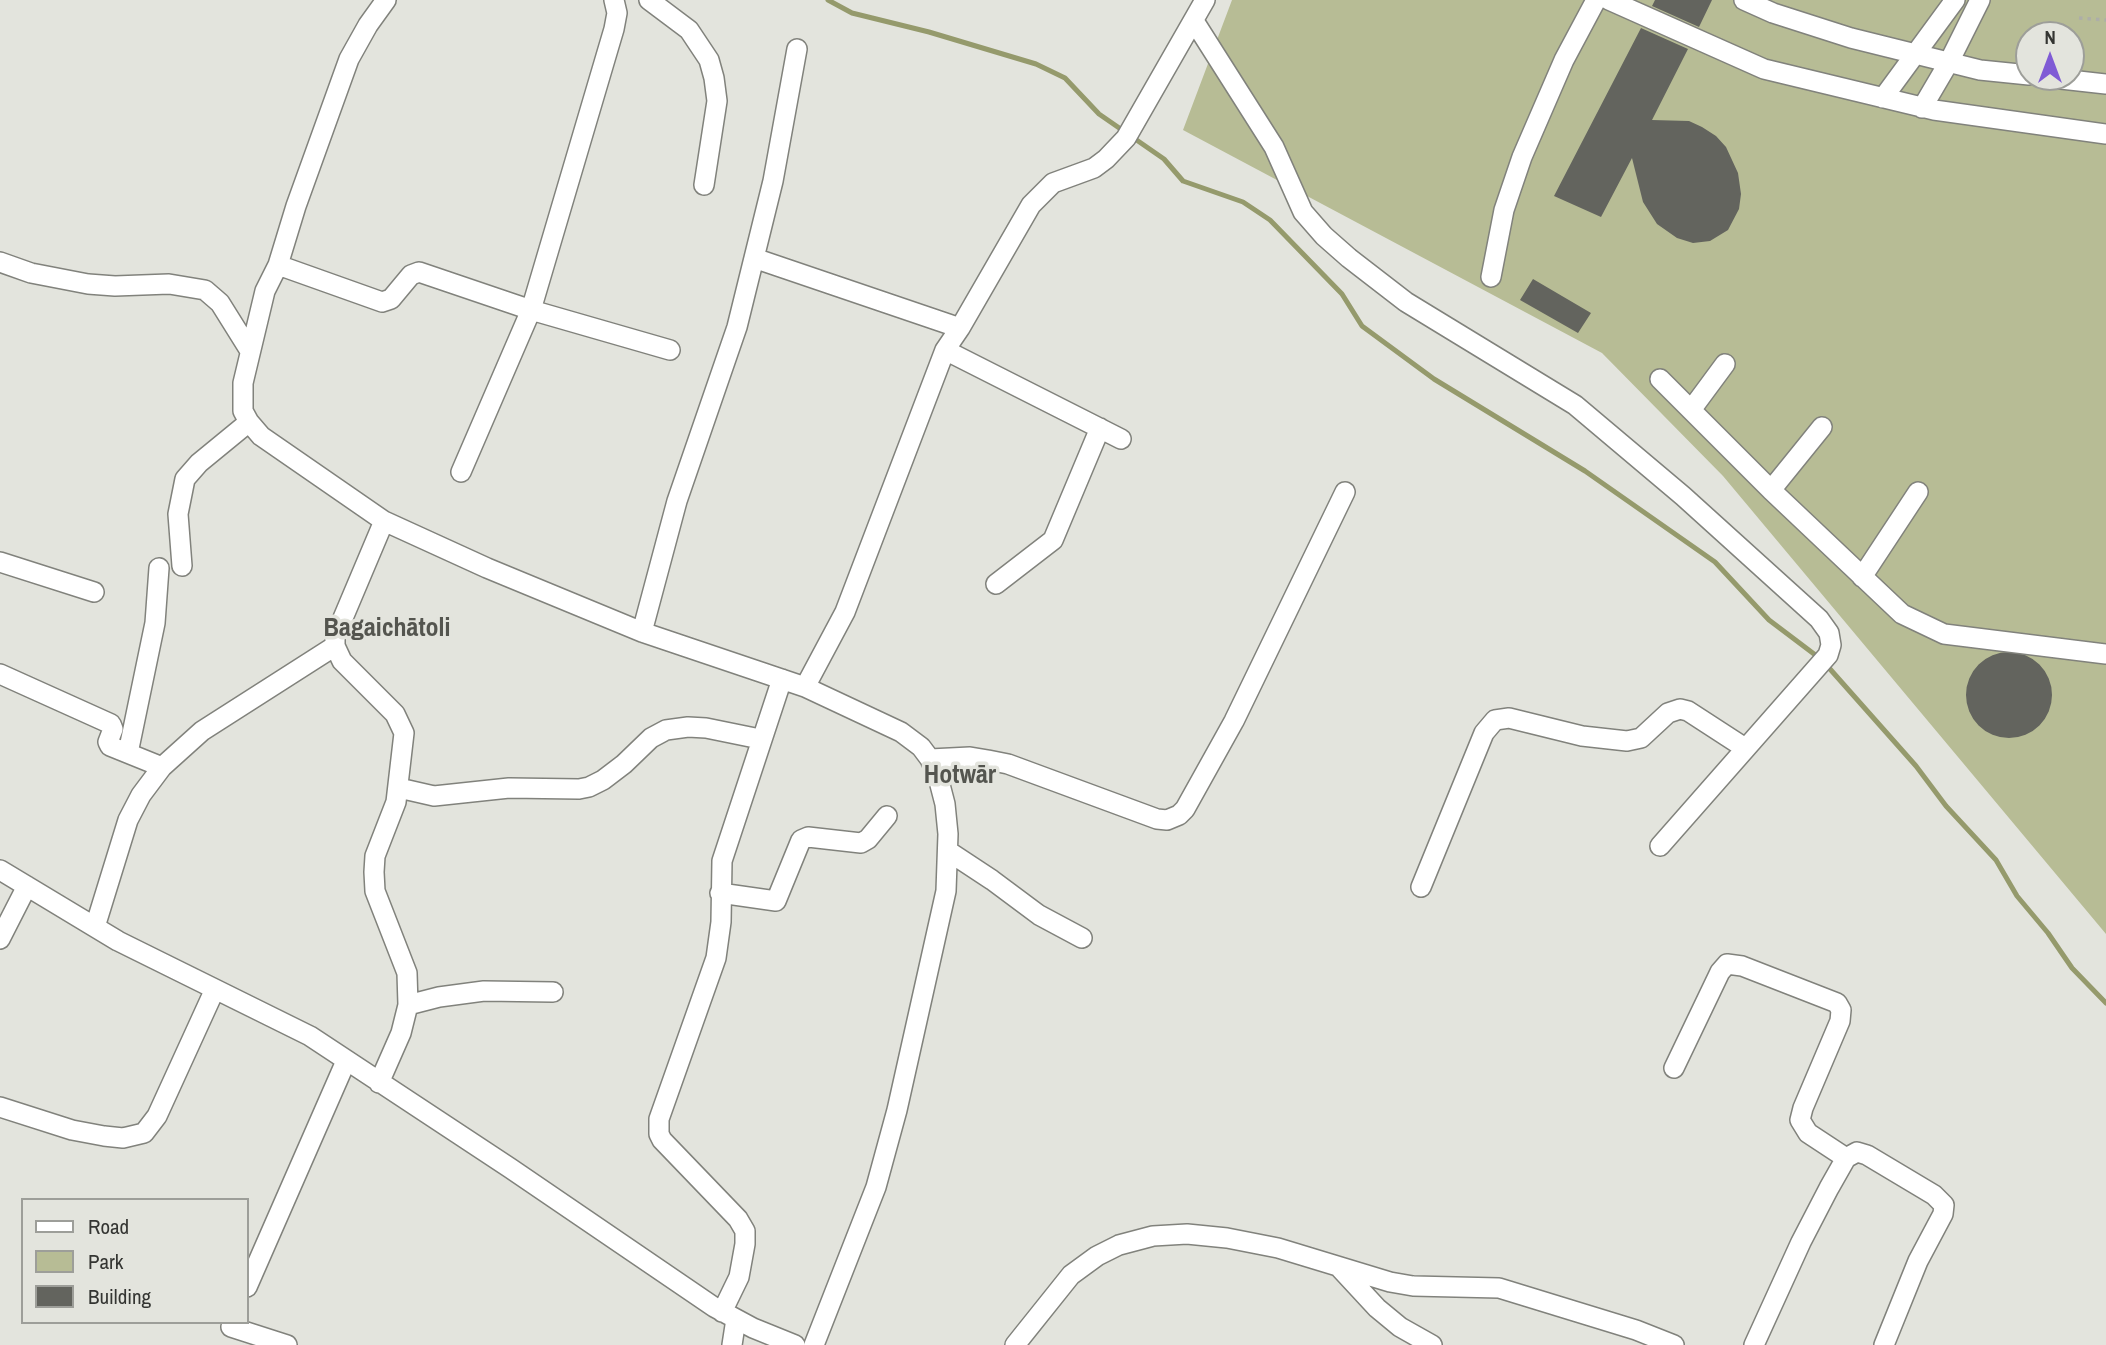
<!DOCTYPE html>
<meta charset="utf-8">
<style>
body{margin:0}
#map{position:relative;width:2106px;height:1345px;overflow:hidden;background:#e3e4dd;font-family:"Archivo Narrow",sans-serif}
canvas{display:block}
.legend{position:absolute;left:21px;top:1198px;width:228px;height:126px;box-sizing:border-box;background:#e3e4dd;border:2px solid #9d9e99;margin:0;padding:9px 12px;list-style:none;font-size:21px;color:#343532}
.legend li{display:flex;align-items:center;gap:14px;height:35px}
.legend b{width:35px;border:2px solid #9d9e99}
.north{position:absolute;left:2015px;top:21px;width:70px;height:70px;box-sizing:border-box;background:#e3e4dd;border:2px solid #9d9e99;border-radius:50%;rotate:0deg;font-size:19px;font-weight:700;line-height:28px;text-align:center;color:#343532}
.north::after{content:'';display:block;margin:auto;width:24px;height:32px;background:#7f5bd5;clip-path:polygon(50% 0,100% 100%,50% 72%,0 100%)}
</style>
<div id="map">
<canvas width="2106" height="1345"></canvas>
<ul class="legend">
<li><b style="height:9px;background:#fff"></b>Road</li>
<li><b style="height:19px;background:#b7bc95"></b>Park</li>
<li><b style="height:19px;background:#63645e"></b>Building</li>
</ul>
<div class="north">N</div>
</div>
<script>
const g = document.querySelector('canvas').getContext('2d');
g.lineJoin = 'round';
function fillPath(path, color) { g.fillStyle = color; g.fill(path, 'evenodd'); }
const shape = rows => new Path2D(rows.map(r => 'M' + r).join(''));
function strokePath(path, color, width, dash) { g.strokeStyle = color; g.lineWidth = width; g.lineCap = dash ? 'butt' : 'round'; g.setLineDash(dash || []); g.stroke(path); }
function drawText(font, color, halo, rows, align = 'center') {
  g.font = font + ' "Archivo Narrow",sans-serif'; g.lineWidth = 7; g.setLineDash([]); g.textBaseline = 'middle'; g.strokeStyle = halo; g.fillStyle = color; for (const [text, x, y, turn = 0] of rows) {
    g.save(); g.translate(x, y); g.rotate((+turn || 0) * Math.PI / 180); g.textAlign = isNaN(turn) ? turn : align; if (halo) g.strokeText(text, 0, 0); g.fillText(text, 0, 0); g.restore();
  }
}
fillPath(shape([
 [1232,0,2106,0,2106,934,1723,476,1602,353,1183,130],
 [2029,35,2071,35,2071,77,2029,77]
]), '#b7bc95');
strokePath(shape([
 [828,0,852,13,929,32,1036,64,1065,78,1099,114,1164,159,1183,181,1243,202,1270,220,1342,294,1362,326,1434,379,1585,471,1715,562,1769,620,1822,660,1916,766,1946,806,1996,860,2017,896,2048,933,2072,968,2106,1003]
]), '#959a6c', 5);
fillPath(shape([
 [1655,0,1712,0,1699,27,1652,6],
 [1641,28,1688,49,1652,120,1689,121,1702,127,1716,136,1726,147,1738,173,1741,194,1739,209,1728,230,1710,241,1693,243,1677,238,1657,224,1643,202,1632,158,1601,217,1554,196],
 [1533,279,1591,313,1578,333,1520,300],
 '1966 695a43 43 0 1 1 86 0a43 43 0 1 1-86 0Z'
]), '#63645e');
const minor = shape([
 [386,0,368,25,349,59,296,206,278,265,265,291,243,383,243,411,249,422,261,436,384,521,487,568,642,632,805,687,901,732,921,747,930,759,938,777,945,804,948,834,946,891,897,1110,876,1187,814,1345],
 [649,0,689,30,709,60,714,78,717,101,704,185],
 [1609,0,1764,69,1934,110,2106,134],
 [1744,0,1773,13,1851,38,1980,70,2029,75],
 [1194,21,1274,147,1303,212,1324,236,1349,258,1406,302,1575,405,1683,496,1819,619,1829,633,1831,645,1828,655,1660,846],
 [2043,77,2106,84],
 [1883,98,1955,0],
 [1922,108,1949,62,1980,0],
 [754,258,960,328],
 [0,262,31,273,88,284,115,286,169,284,205,290,220,303,250,351],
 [278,265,382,302,391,299,411,275,419,272,531,310,670,350],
 [1491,277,1504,210,1522,157,1564,60,1596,0],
 [945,350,1121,439],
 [1660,379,1771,490,1902,614,1944,634,2106,654],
 [1691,410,1725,364],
 [461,472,531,310,614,29,617,13,614,0],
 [1771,490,1822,427],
 [0,562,94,592],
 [182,566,178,514,185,479,199,463,249,422],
 [1862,577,1918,492],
 [996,584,1053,540,1100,428],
 [642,632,677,501,737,327,773,181,797,49],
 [0,674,111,724,113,729,108,742,110,746,162,767],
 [805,687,845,612,945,350,960,328,1031,205,1053,183,1094,168,1106,159,1126,138,1205,0],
 [128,753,155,623,159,568],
 [930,759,970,757,988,760,1008,764,1157,819,1167,820,1179,815,1185,809,1234,721,1345,492],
 [399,788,434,796,509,788,579,789,589,787,603,780,624,764,651,738,666,730,688,727,706,728,760,739],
 [948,851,992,880,1039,915,1082,938],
 [0,870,118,941,310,1036,510,1168,714,1307,753,1328,795,1345],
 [1421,887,1484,733,1495,720,1509,718,1582,736,1627,741,1641,738,1668,713,1680,709,1688,711,1745,748],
 [720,893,776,901,801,840,808,837,861,843,868,839,887,816],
 [95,927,128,820,141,795,162,767,202,731,335,646],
 [0,939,27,886],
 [408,1005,439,997,484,991,553,992],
 [1674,1068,1720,972,1727,964,1742,966,1837,1003,1841,1010,1840,1021,1803,1108,1800,1120,1808,1133,1846,1158],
 [379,1083,401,1033,408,1005,407,973,375,891,374,872,375,856,396,802,404,733,395,714,342,661,335,646,335,637,384,521],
 [0,1107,72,1130,104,1136,123,1138,144,1133,157,1116,215,989],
 [1339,1267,1377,1308,1400,1327,1432,1345],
 [247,1287,346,1061],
 [722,1312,739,1277,745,1244,745,1231,738,1219,662,1140,659,1134,659,1119,716,958,721,922,722,861,782,679],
 [231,1327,287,1345],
 [732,1345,736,1319],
 [1015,1345,1071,1275,1097,1256,1119,1245,1153,1236,1187,1234,1227,1238,1278,1248,1390,1282,1413,1286,1499,1288,1636,1330,1674,1345],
 [1754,1345,1801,1242,1829,1188,1846,1158,1857,1152,1867,1155,1934,1195,1944,1205,1943,1214,1918,1261,1884,1345]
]);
strokePath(minor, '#81827c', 22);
strokePath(shape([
 [2079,18,2106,20]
]), '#adaea8', 3.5, [3.5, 5]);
strokePath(minor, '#fff', 19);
drawText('bold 26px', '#54554f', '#e3e4dd', [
 ["Bagaichātoli",387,629],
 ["Hotwār",960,776]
]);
</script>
